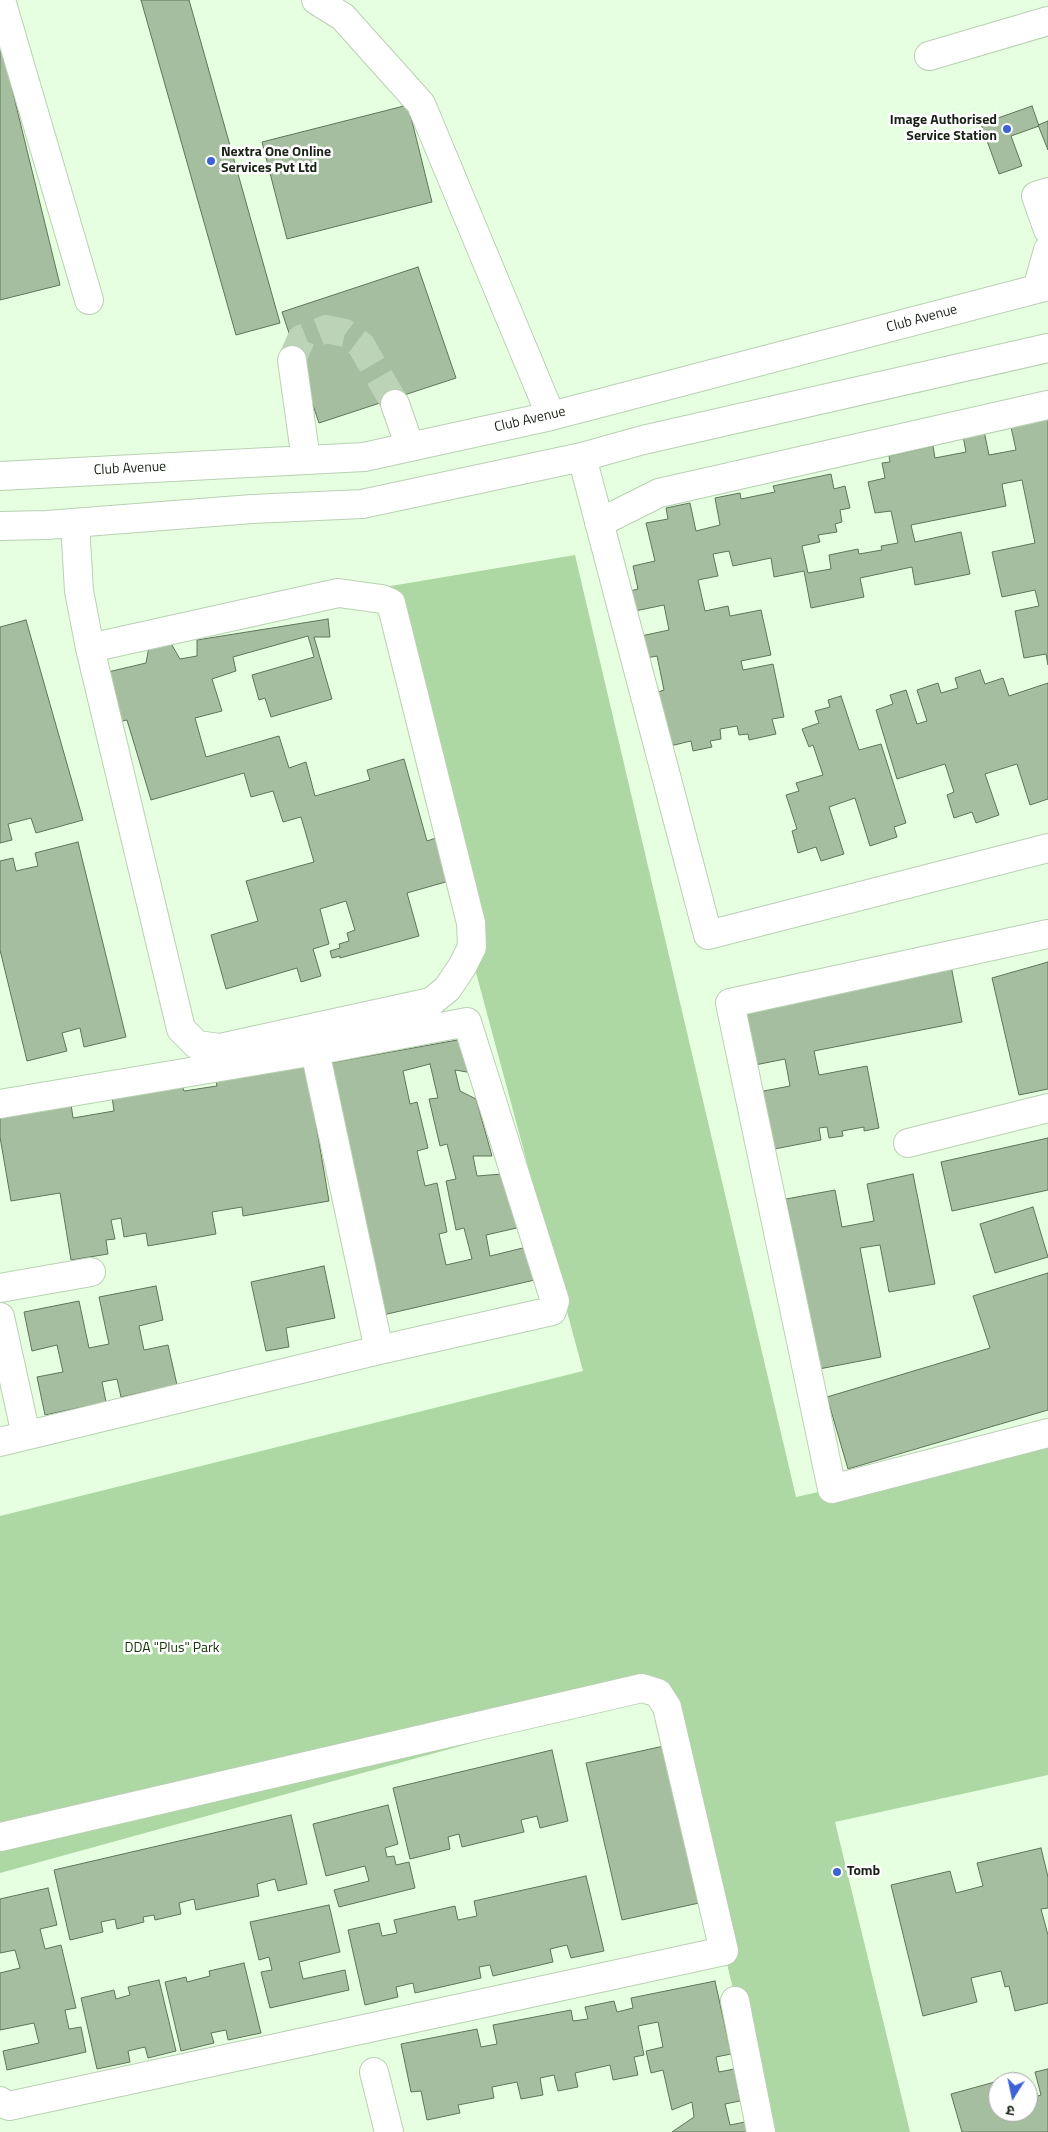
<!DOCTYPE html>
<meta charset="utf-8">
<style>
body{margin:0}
#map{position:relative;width:1048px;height:2132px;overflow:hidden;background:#e6ffe0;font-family:"Titillium Web","Noto Sans Devanagari",sans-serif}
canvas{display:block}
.north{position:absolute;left:988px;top:2072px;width:50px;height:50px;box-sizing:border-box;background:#fff;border:1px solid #a3a7a2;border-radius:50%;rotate:190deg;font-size:14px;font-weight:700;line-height:20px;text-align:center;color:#1a2217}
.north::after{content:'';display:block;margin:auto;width:18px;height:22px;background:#3d62d4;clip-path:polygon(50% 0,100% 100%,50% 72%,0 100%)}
</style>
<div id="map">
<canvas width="1048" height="2132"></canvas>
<div class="north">उ</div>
</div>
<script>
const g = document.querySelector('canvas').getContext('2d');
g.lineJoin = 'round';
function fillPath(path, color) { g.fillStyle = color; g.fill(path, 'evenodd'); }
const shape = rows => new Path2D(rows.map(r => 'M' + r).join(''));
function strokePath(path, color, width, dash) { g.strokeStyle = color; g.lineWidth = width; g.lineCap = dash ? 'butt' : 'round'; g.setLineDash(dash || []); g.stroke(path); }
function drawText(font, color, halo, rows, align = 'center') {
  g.font = font + ' "Titillium Web",sans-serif'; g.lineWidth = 5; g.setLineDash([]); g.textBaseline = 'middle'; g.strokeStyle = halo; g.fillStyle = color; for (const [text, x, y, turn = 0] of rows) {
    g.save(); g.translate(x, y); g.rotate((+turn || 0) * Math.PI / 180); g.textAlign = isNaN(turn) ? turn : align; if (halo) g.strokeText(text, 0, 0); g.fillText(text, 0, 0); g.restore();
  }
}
fillPath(shape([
 [575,555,796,1497,1048,1441,1048,1775,835,1822,910,2132,767,2132,724,1951,667,1689,0,1873,0,1516,583,1371,373,589]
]), '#add7a3');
const building = shape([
 [141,0,189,0,280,323,236,335,141,0],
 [0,40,60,285,0,300,0,40],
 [408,105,432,202,287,239,262,142,408,105],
 [1032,106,1039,126,1011,136,1022,166,999,174,981,124,1032,106],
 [1048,121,1048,150,1038,125,1048,121],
 [418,267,456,378,319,423,282,312,418,267],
 [1048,410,1048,665,1046,654,1024,658,1015,611,1039,606,1035,590,1002,597,992,552,1035,543,1022,480,1002,484,1006,506,911,525,915,542,961,532,970,574,915,585,912,567,860,578,864,597,811,608,804,571,774,577,771,558,733,566,729,551,713,554,718,576,698,580,705,611,728,606,730,616,761,610,771,655,741,661,743,670,773,664,784,717,772,719,776,734,749,740,748,734,739,735,737,726,720,729,721,739,710,741,712,747,693,751,691,741,670,746,658,692,664,690,657,656,646,658,641,636,669,630,664,605,630,612,626,592,638,589,633,566,655,561,646,523,668,519,666,508,690,503,696,531,720,525,715,498,740,493,741,499,775,492,773,486,831,474,834,489,845,486,850,508,840,510,842,522,835,524,837,532,818,535,820,542,802,546,808,573,831,569,829,555,858,549,859,554,882,550,881,546,898,543,891,511,875,513,868,482,885,478,882,463,890,462,889,456,933,446,935,458,966,452,963,436,984,431,989,455,1016,450,1009,418,1048,410],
 [328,619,330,637,314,637,332,699,271,717,265,698,259,700,252,675,314,657,308,636,233,657,236,671,212,679,222,711,195,718,206,757,279,736,289,768,306,762,315,796,370,780,367,770,404,759,427,841,436,838,449,881,407,893,419,936,340,958,340,956,332,958,330,951,340,948,339,944,349,941,347,933,355,930,346,901,320,909,329,944,313,949,321,976,301,982,297,968,226,989,211,935,258,921,246,881,314,862,301,817,283,822,273,791,251,797,244,773,151,800,127,720,110,724,108,672,146,663,149,647,169,640,180,659,197,656,197,640,328,619],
 [26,620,83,820,36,833,31,818,8,824,12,840,0,843,0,627,26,620],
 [980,670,985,684,1003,678,1009,696,1048,683,1048,799,1030,805,1017,764,985,774,999,815,976,823,972,812,954,818,947,795,954,792,945,764,897,779,876,710,893,704,890,695,906,690,917,724,927,721,917,690,938,683,941,693,958,688,955,678,980,670],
 [841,696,859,750,881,744,906,823,894,827,897,837,870,846,855,798,829,807,844,854,821,861,816,847,798,853,792,831,797,829,786,795,799,791,796,783,823,775,813,745,809,747,802,729,819,723,815,711,830,707,828,700,841,696],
 [78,842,126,1037,84,1047,80,1028,62,1033,67,1051,27,1061,0,950,0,861,13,858,16,871,38,866,35,853,78,842],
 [1048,962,1048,1089,1019,1095,992,978,1048,962],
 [951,966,962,1022,814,1051,819,1075,867,1066,879,1128,864,1131,864,1127,842,1131,843,1136,829,1138,827,1127,819,1128,821,1140,764,1151,753,1093,790,1086,785,1059,745,1067,733,1008,951,966],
 [463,1039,473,1073,455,1070,460,1091,476,1099,492,1156,473,1156,477,1176,502,1174,521,1227,486,1235,490,1256,531,1246,539,1279,383,1315,324,1064,463,1039],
 [430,1064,438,1098,429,1099,440,1146,447,1144,456,1179,446,1181,456,1230,464,1228,472,1259,446,1265,439,1234,447,1232,437,1183,425,1186,417,1151,428,1148,417,1102,410,1104,403,1071,430,1064],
 [305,1059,329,1201,243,1216,242,1207,212,1212,216,1234,148,1246,146,1233,124,1237,121,1218,111,1220,115,1239,106,1240,108,1254,71,1260,60,1193,11,1201,0,1137,0,1116,71,1104,73,1118,114,1111,112,1097,182,1085,184,1091,217,1086,215,1075,305,1059],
 [1048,1138,1048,1190,952,1211,941,1162,1048,1138],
 [913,1174,935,1284,889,1292,880,1245,860,1248,881,1357,819,1369,786,1199,835,1190,842,1227,874,1221,867,1184,913,1174],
 [1033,1207,1048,1257,995,1273,980,1224,1033,1207],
 [324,1266,335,1318,286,1328,289,1347,266,1351,251,1282,324,1266],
 [1048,1273,1048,1410,848,1469,827,1397,990,1348,973,1296,1048,1273],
 [156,1286,163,1320,139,1326,144,1350,168,1345,177,1385,121,1397,117,1379,102,1382,106,1402,45,1415,37,1377,63,1372,57,1345,32,1351,24,1312,79,1301,89,1348,109,1344,99,1297,156,1286],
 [664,1746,699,1903,622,1920,586,1763,664,1746],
 [552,1750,568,1821,540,1828,537,1816,521,1820,524,1832,462,1847,459,1834,448,1837,450,1849,410,1859,393,1788,552,1750],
 [388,1805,398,1844,385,1848,387,1857,394,1856,396,1865,409,1862,415,1888,339,1907,334,1890,369,1881,365,1866,326,1876,313,1824,388,1805],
 [291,1815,307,1884,278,1891,275,1879,257,1884,259,1896,196,1910,194,1899,179,1903,181,1914,155,1920,154,1915,143,1917,144,1922,117,1929,115,1919,101,1922,103,1932,70,1940,54,1870,291,1815],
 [1041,1848,1048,1877,1048,1908,1041,1909,1048,1935,1048,2003,1015,2011,1009,1986,1005,1987,1001,1971,971,1978,977,2002,923,2016,891,1885,950,1871,956,1893,983,1886,977,1863,1041,1848],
 [586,1876,604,1951,571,1958,567,1945,550,1949,553,1962,493,1976,490,1965,479,1967,481,1978,415,1993,413,1983,396,1987,398,1997,365,2005,348,1930,379,1923,382,1936,397,1933,394,1920,455,1906,458,1920,477,1916,474,1901,586,1876],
 [48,1888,57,1925,40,1929,45,1949,61,1945,76,2008,65,2010,69,2029,81,2027,86,2052,7,2070,3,2051,39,2043,34,2023,0,2030,0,1973,20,1968,15,1950,0,1953,0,1899,48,1888],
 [329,1905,340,1952,299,1962,303,1979,345,1970,349,1990,270,2008,261,1972,272,1970,269,1957,259,1960,250,1922,329,1905],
 [244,1963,261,2033,228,2040,226,2030,211,2033,214,2043,181,2051,165,1982,186,1977,187,1982,210,1976,209,1971,244,1963],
 [159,1980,176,2051,148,2058,145,2047,128,2051,130,2062,97,2069,81,1998,114,1990,116,1999,130,1995,128,1987,159,1980],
 [715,1981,731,2054,716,2057,719,2072,734,2069,740,2101,725,2104,730,2125,745,2122,747,2132,672,2132,694,2117,692,2102,672,2110,663,2070,651,2073,646,2051,663,2047,658,2022,638,2026,644,2055,634,2057,638,2075,613,2080,610,2065,575,2073,578,2087,558,2091,554,2075,540,2078,543,2095,521,2099,517,2082,492,2087,494,2098,458,2105,460,2113,427,2120,421,2091,411,2092,401,2044,477,2029,481,2047,497,2044,493,2025,571,2010,573,2021,588,2019,585,2007,614,2001,617,2012,633,2008,631,1998,715,1981],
 [1048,2069,1048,2132,962,2132,951,2094,1002,2080,1003,2082,998,2082,998,2112,1028,2112,1028,2099,1041,2095,1035,2072,1048,2069]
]);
fillPath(building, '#a6bea0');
strokePath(building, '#5f7459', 1);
strokePath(shape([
 [292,360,301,339,326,329,345,333,361,345,395,404]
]), '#bdd3b8', 28, [28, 14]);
const minor = shape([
 [1,0,89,300],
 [316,0,343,17,421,104,551,416],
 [929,56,1048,21],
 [1048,192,1036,196,1048,230],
 [1037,289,1048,250],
 [292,360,306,460],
 [395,404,410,447],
 [582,457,708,935,1048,848],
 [0,476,364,457,551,416,1048,286],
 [75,523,79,591,90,648,181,1029,197,1045,220,1048,431,1002,447,989,462,967,472,947,471,923,391,603,382,599,338,593,90,648],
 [599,523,659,493,1048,405],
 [0,526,47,525,252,509,362,504,582,457,643,440,1048,348],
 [1048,934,730,1003,832,1489,1048,1433],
 [315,1051,379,1350],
 [0,1104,315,1051,467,1022,555,1301,552,1311,379,1350,0,1442],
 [908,1143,1048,1108],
 [0,1288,91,1272],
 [0,1317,26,1435],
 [0,1837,642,1688,658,1693,667,1707,724,1951,9,2106,1,2103,0,2101],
 [735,2001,761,2132],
 [374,2072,389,2132]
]);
strokePath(minor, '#b9d0b3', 30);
strokePath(minor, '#fff', 28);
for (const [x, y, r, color] of [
 [1007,129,5,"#3d62d4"],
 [211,161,5,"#3d62d4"],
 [837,1872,5,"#3d62d4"]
]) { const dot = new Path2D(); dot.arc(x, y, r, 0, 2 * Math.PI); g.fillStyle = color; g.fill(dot); strokePath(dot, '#fff', 2); }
drawText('bold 14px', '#1a2217', '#fff', [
 ["Image Authorised",997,121,"right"],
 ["Service Station",997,137,"right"],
 ["Nextra One Online",221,153],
 ["Services Pvt Ltd",221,169],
 ["Tomb",847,1872]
], 'left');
drawText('14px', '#1a2217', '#fff', [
 ["Club Avenue",922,319,-15],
 ["Club Avenue",530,420,-13],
 ["Club Avenue",130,469,-3]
]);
drawText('14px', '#113605', '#fff', [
 ["DDA \"Plus\" Park",172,1649]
]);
</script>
